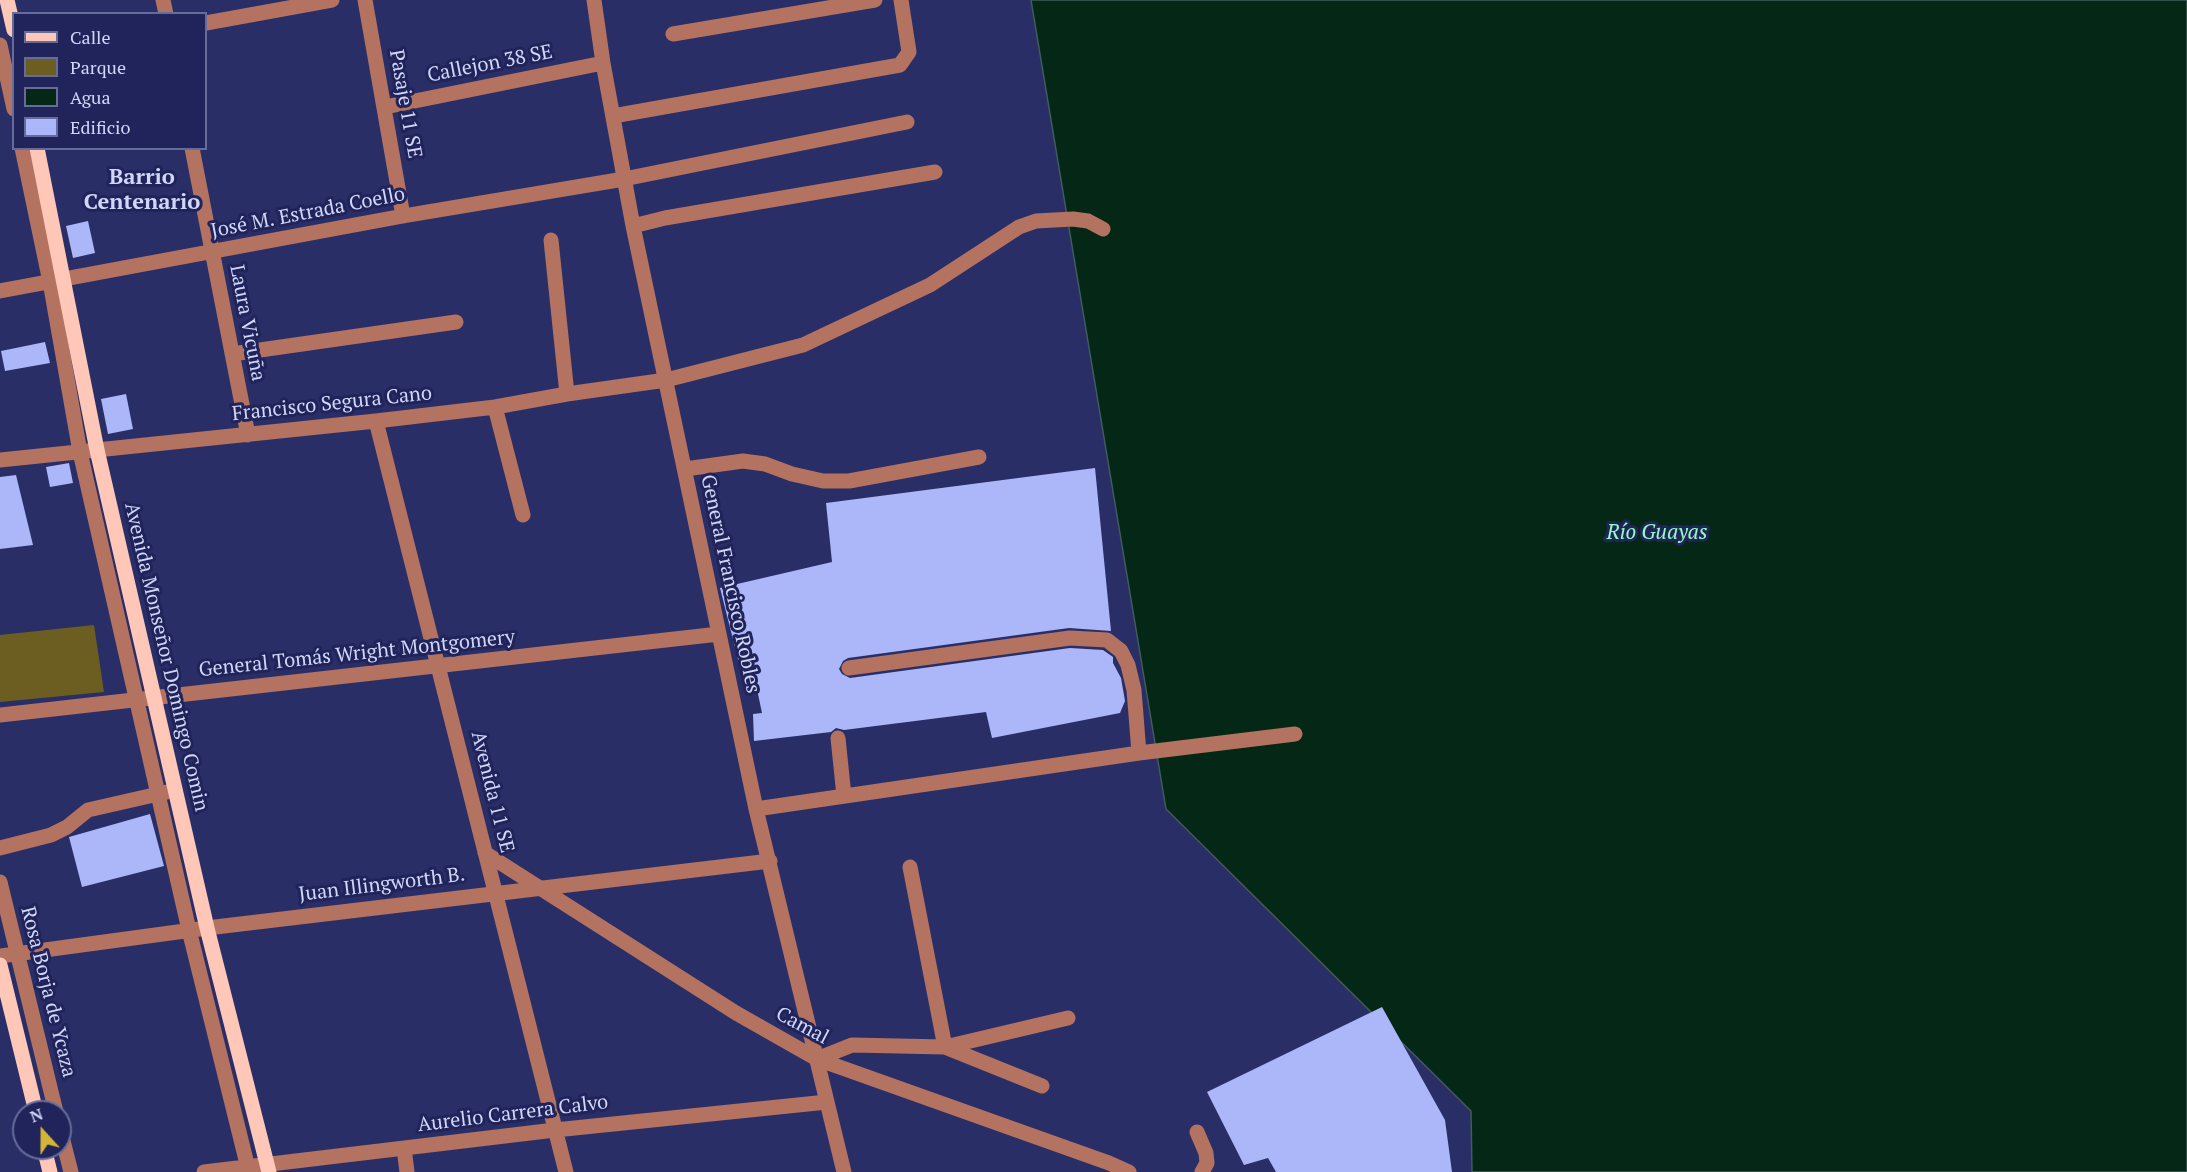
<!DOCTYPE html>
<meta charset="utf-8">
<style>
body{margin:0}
#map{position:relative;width:2187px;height:1172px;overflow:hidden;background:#2a2e66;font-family:"PT Serif",serif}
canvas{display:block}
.legend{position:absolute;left:12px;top:12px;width:195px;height:138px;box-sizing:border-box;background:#20245a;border:2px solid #666c9a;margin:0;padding:8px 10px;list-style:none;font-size:18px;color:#d0d7f9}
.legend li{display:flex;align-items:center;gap:12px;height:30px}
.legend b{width:30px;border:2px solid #666c9a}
.north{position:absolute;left:12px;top:1100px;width:60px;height:60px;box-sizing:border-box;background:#20245a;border:2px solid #666c9a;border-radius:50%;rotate:339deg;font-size:16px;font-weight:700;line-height:24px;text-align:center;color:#d0d7f9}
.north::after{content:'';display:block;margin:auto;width:21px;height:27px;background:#d3b635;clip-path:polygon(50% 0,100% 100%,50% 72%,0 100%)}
</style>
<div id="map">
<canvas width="2187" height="1172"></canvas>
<ul class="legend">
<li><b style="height:8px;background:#fec7b8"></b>Calle</li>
<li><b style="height:16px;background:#6c5e21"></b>Parque</li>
<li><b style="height:16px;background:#042815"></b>Agua</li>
<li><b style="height:16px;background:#abb7f9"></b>Edificio</li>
</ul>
<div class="north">N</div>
</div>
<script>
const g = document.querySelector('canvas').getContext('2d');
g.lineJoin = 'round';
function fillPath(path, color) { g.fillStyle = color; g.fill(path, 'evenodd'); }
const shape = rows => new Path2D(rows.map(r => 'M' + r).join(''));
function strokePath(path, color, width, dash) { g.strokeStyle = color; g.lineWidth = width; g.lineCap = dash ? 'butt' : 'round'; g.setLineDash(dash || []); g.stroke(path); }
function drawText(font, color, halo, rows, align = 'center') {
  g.font = font + ' "PT Serif",serif'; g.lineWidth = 6; g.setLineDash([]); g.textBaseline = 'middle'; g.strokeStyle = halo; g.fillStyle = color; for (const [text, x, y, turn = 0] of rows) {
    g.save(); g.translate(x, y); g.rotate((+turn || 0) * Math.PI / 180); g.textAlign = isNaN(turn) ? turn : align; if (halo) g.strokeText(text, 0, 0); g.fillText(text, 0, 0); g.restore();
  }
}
fillPath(shape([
 [94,625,104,692,0,702,0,635]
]), '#6c5e21');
const water = shape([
 [1031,0,2187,0,2187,1172,1472,1172,1471,1111,1166,809,1031,0]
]);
fillPath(water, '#042815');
strokePath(water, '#415c59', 1.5);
fillPath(shape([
 [88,221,95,253,73,258,66,226],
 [45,342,50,363,5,371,1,351],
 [126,394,133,429,108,434,101,399],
 [69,463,73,483,50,487,46,467],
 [1095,468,1111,631,1069,628,848,658,843,661,839,669,842,674,850,678,1070,648,1103,650,1113,657,1113,663,1121,678,1125,701,1120,713,992,738,986,712,844,730,836,728,831,732,754,741,753,714,762,713,754,675,742,675,720,588,832,562,826,503],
 [16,475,33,545,0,549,0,477],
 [150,814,164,866,82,887,69,837],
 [1382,1007,1445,1120,1452,1172,1276,1172,1268,1158,1244,1165,1207,1092]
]), '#abb7f9');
strokePath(shape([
 [163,0,166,14],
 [365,0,403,216],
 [594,0,603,63,633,226,756,809,844,1172],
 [206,23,332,0],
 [673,34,875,0],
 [0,45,14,109],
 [385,107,603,63],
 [613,116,900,65,909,52,901,0],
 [22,148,50,282,80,452,189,930,249,1172],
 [192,148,248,435],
 [633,226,665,218,935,172],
 [551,240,567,394],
 [0,291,403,216,624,179,907,122],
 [232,354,456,322],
 [495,407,523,515],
 [376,421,566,1172],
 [0,460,376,421,495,407,567,394,666,380,803,345,930,285,1019,227,1036,221,1073,219,1088,221,1103,229],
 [685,469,743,461,765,464,792,474,823,481,849,481,979,457],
 [849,668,1070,638,1107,640,1121,651,1128,665,1134,690,1139,753],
 [0,715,719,634],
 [838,738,844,796],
 [756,809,1139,753,1295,734],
 [0,848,51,835,67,827,88,810,167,792],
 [485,853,736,1013,817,1059,1109,1163,1129,1172],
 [910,867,945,1047,1042,1086],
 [0,882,56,1112],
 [0,956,207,928,770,861],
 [817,1059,852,1045,945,1047,1068,1018],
 [60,1129,71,1172],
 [1197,1132,1206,1153,1207,1163,1202,1172],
 [404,1148,407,1172],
 [204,1172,555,1130,827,1102]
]), '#b47260', 15);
strokePath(shape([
 [7,0,14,30],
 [37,148,97,450,207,928,269,1172],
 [0,965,36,1112],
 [44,1148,50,1172]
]), '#fec7b8', 15);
drawText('20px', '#d0d7f9', '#20245a', [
 ["Callejon 38 SE",490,64,-11],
 ["Pasaje 11 SE",405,104,80],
 ["José M. Estrada Coello",308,213,-11],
 ["Laura Vicuña",247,323,79],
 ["Francisco Segura Cano",332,404,-6],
 ["General Francisco Robles",730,584,78],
 ["General Tomás Wright Montgomery",357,654,-6],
 ["Avenida Monseñor Domingo Comin",166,657,77],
 ["Avenida 11 SE",492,792,76],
 ["Juan Illingworth B.",382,885,-7],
 ["Rosa Borja de Ycaza",48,992,76],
 ["Camal",802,1026,28],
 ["Aurelio Carrera Calvo",513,1114,-7]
]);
drawText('italic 21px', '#93fdbd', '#20245a', [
 ["Río Guayas",1657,533]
]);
drawText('bold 22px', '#d0d7f9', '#20245a', [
 ["Barrio",142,178],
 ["Centenario",142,203]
]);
</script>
